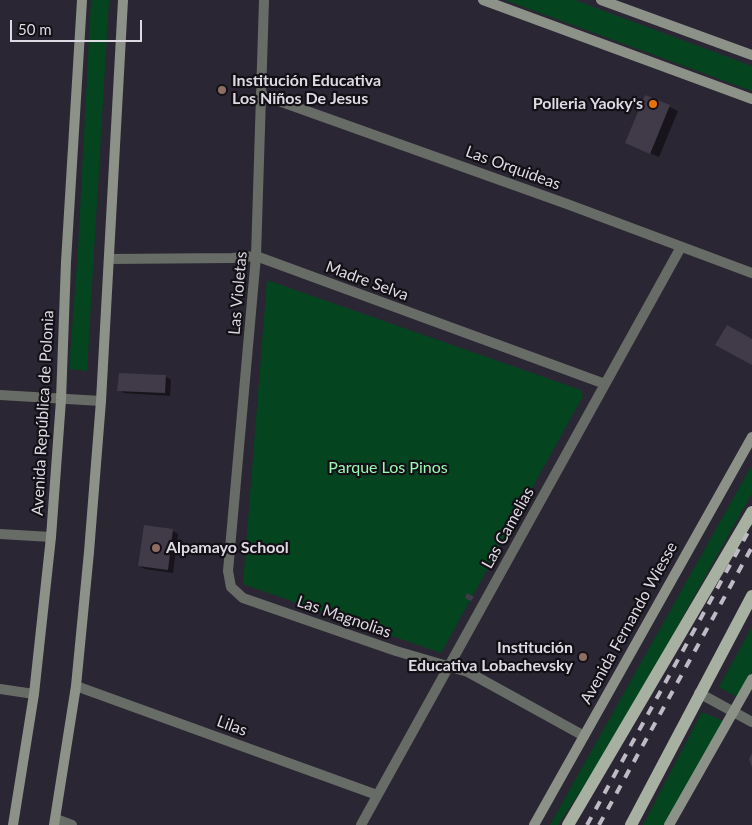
<!DOCTYPE html>
<meta charset="utf-8">
<style>
body{margin:0}
#map{position:relative;width:752px;height:825px;overflow:hidden;background:#2b2633;font-family:Lato,sans-serif}
canvas{display:block}
.scale{position:absolute;left:10px;top:20px;width:132px;height:22px;box-sizing:border-box;border:2px solid #dedae3;border-top:0;padding-left:6px;font-size:15px;line-height:18px;white-space:nowrap;color:#dedae3;-webkit-text-stroke:4px #131016;paint-order:stroke}
</style>
<div id="map">
<canvas width="752" height="825"></canvas>
<div class="scale">50 m</div>
</div>
<script>
const g = document.querySelector('canvas').getContext('2d');
g.lineJoin = 'round';
function fillPath(path, color) { g.fillStyle = color; g.fill(path, 'evenodd'); }
const shape = rows => new Path2D(rows.map(r => 'M' + r).join(''));
function strokePath(path, color, width, dash) { g.strokeStyle = color; g.lineWidth = width; g.lineCap = dash ? 'butt' : 'round'; g.setLineDash(dash || []); g.stroke(path); }
function drawText(font, color, halo, rows, align = 'center') {
  g.font = font + ' Lato,sans-serif'; g.lineWidth = 4.5; g.setLineDash([]); g.textBaseline = 'middle'; g.strokeStyle = halo; g.fillStyle = color; for (const [text, x, y, turn = 0] of rows) {
    g.save(); g.translate(x, y); g.rotate((+turn || 0) * Math.PI / 180); g.textAlign = isNaN(turn) ? turn : align; if (halo) g.strokeText(text, 0, 0); g.fillText(text, 0, 0); g.restore();
  }
}
fillPath(shape([
 [91,0,109,0,87,371,69,369,78,250],
 [505,0,575,0,752,66,752,91],
 [267,280,581,390,583,396,441,653,243,584],
 [752,465,752,493,612,744,558,825,550,825],
 [752,627,752,671,737,697,719,687],
 [702,712,724,721,666,825,643,825]
]), '#044520');
fillPath(shape([
 [646,96,678,111,659,157,626,143],
 [165,376,171,380,170,396,124,393,119,390],
 [145,527,173,531,178,534,173,573,145,569,139,566]
]), '#0007');
fillPath(shape([
 [645,95,670,105,650,154,625,143],
 [727,325,752,339,752,365,715,345],
 [119,373,166,375,165,393,117,391],
 [144,525,173,529,168,570,138,566],
 [467,593,474,597,471,601,465,598],
 [752,753,752,768,749,759]
]), '#413b49');
strokePath(shape([
 [264,0,256,256,228,571,231,587,243,598,396,651,468,672,584,736],
 [262,95,567,204,752,273],
 [109,259,232,258,256,256,605,384],
 [0,395,101,401],
 [0,534,51,537],
 [76,686,377,795],
 [0,689,34,694],
 [699,693,752,722],
 [56,819,72,825],
 [361,825,681,247]
]), '#686c66', 10);
strokePath(shape([
 [483,0,752,99],
 [601,0,752,55],
 [13,825,34,694,51,537,61,400,66,262,82,0],
 [54,825,76,686,89,552,101,401,123,0],
 [534,825,752,437],
 [669,825,752,679]
]), '#8c9288', 10);
strokePath(shape([
 [568,825,752,512],
 [631,825,752,596]
]), '#a8b0a2', 12);
strokePath(shape([
 [587,825,752,525],
 [599,825,752,547]
]), '#bfbbc4', 4, [9, 9]);
for (const [x, y, r, color] of [
 [222,90,5,"#8d6e63"],
 [653,104,5,"#e8710a"],
 [156,548,5,"#8d6e63"],
 [583,657,5,"#8d6e63"]
]) { const dot = new Path2D(); dot.arc(x, y, r, 0, 2 * Math.PI); g.fillStyle = color; g.fill(dot); strokePath(dot, '#131016', 2); }
drawText('bold 16px', '#dedae3', '#131016', [
 ["Institución Educativa",232,81],
 ["Los Niños De Jesus",232,99],
 ["Polleria Yaoky's",643,104,"right"],
 ["Alpamayo School",166,548],
 ["Institución",573,648,"right"],
 ["Educativa Lobachevsky",573,666,"right"]
], 'left');
drawText('16px', '#dedae3', '#131016', [
 ["Las Orquideas",513,168,20],
 ["Madre Selva",367,281,20],
 ["Las Violetas",238,293,-85],
 ["Avenida República de Polonia",43,413,-87],
 ["Las Camelias",508,528,-61],
 ["Las Magnolias",344,617,19],
 ["Avenida Fernando Wiesse",629,623,-61],
 ["Lilas",232,726,20]
]);
drawText('16px', '#9bf8b4', '#131016', [
 ["Parque Los Pinos",388,468]
]);
</script>
